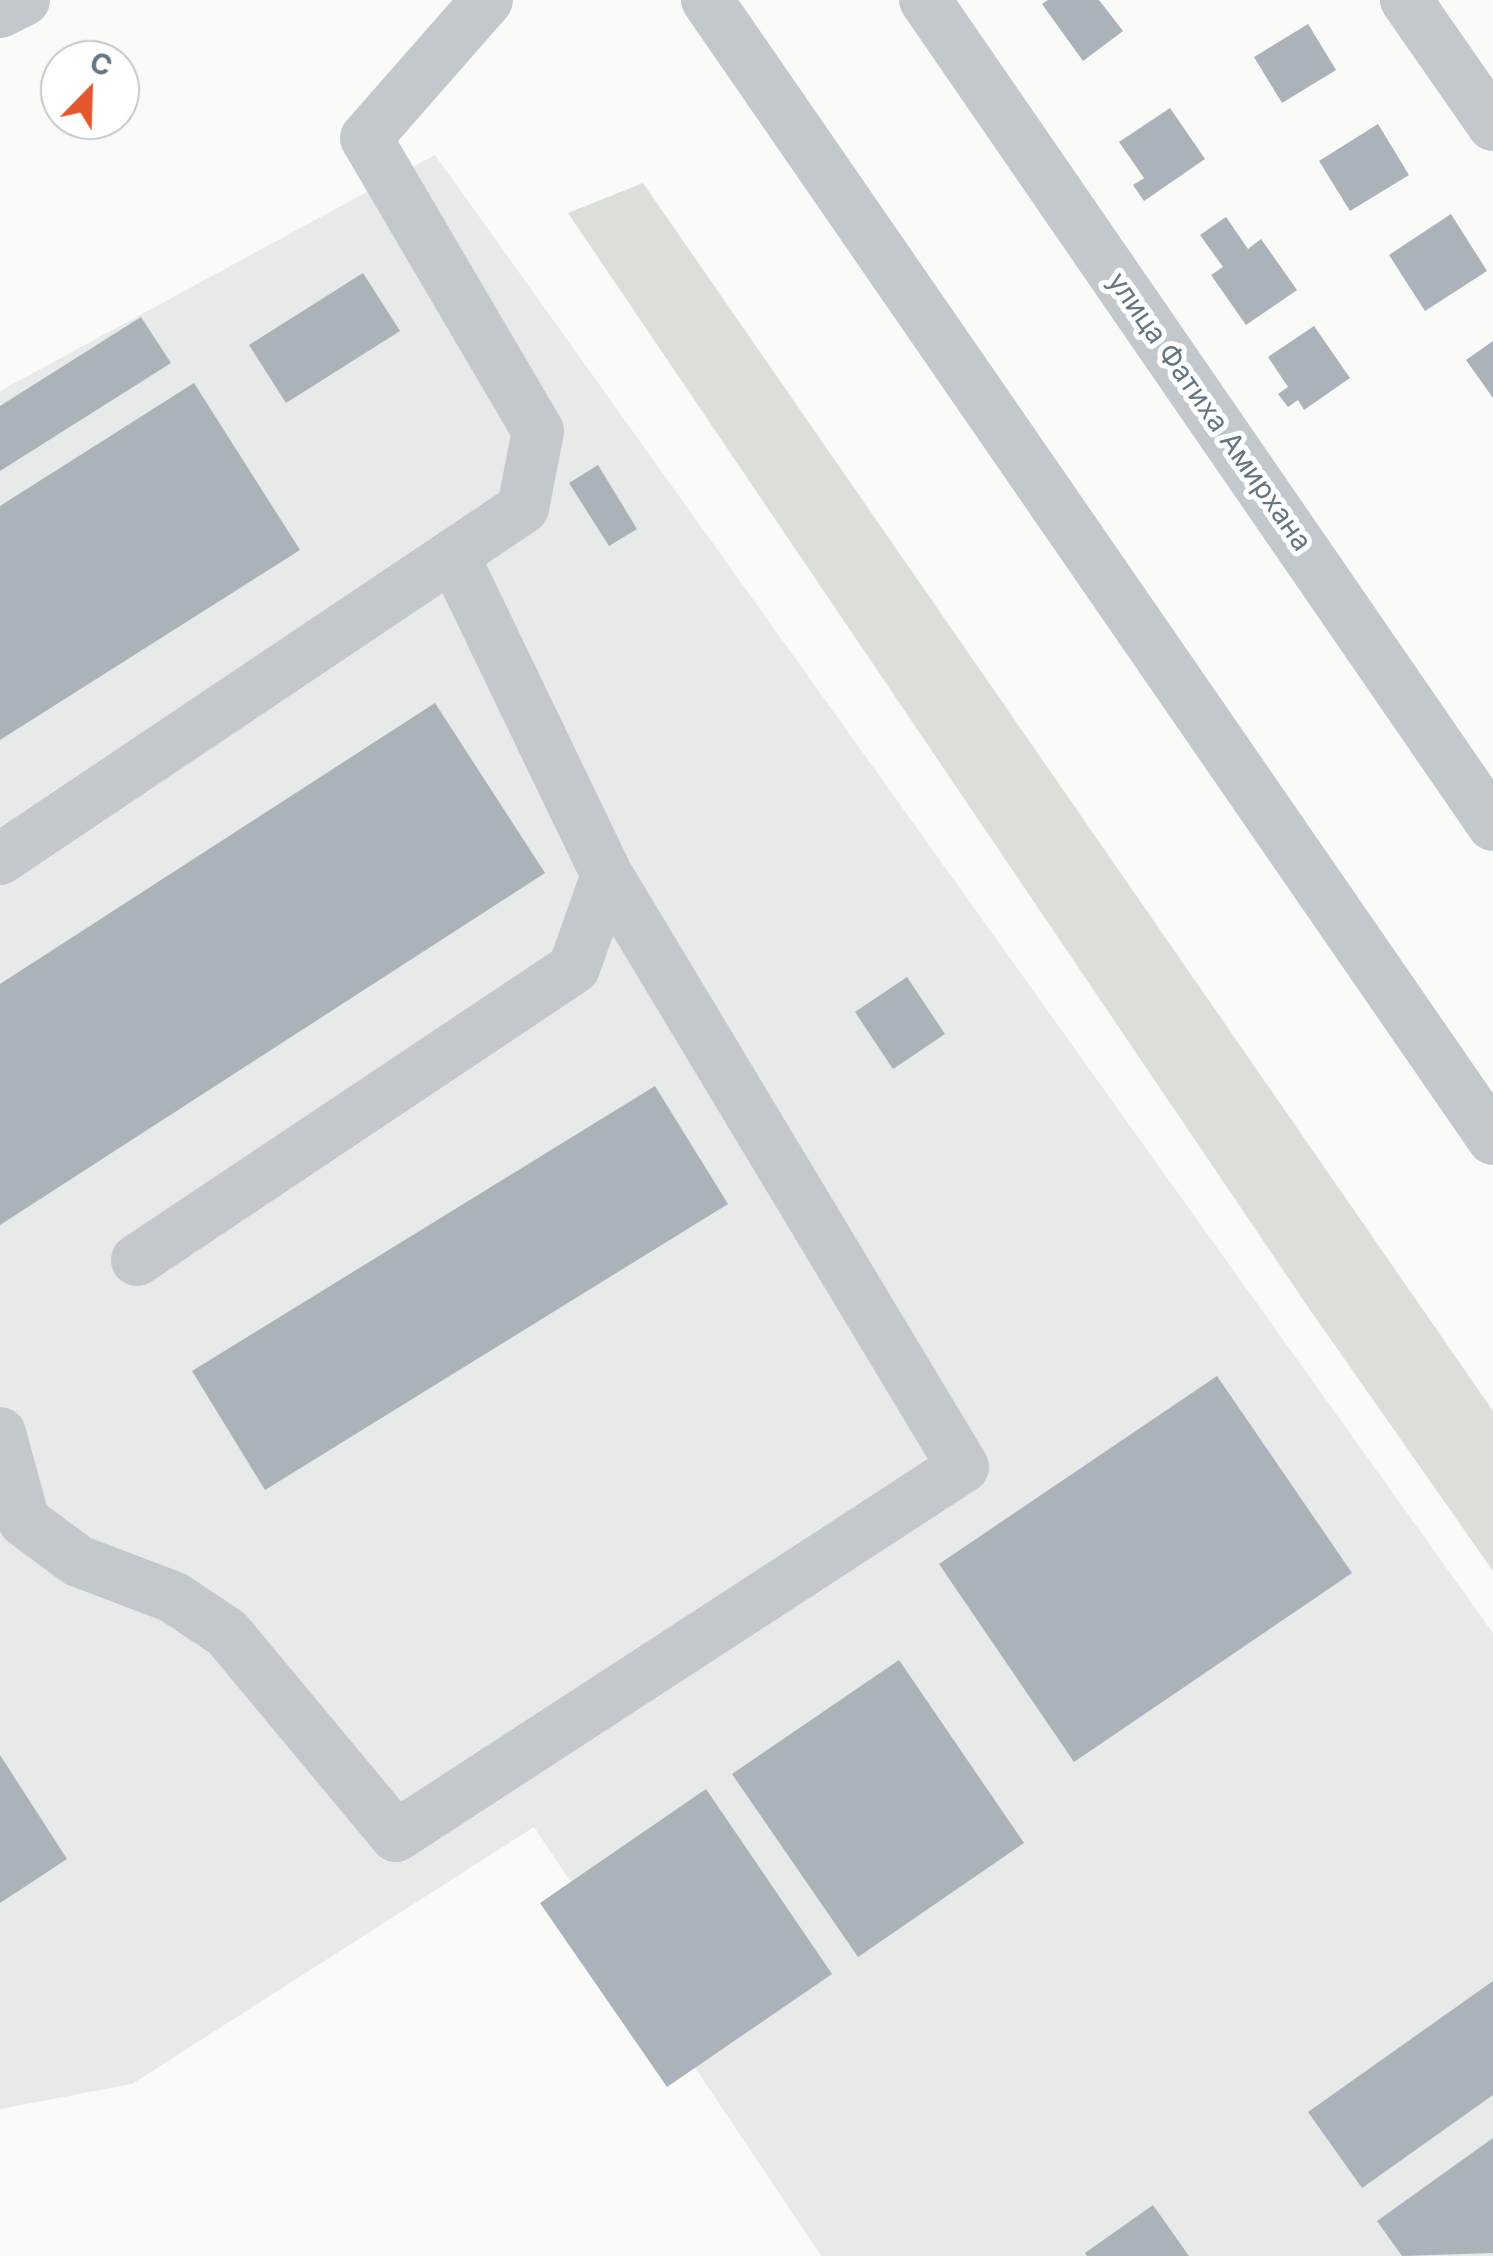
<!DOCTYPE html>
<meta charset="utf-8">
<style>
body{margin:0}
#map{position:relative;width:1493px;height:2256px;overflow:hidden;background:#fafaf8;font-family:Inter,sans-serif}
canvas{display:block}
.north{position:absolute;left:40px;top:40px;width:100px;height:100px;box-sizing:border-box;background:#fff;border:2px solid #c1c8cd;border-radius:50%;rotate:23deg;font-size:28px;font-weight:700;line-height:40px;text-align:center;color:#657683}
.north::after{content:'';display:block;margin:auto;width:35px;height:45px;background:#e4572e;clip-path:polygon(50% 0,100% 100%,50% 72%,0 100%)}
</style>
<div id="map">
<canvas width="1493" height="2256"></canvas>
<div class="north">С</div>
</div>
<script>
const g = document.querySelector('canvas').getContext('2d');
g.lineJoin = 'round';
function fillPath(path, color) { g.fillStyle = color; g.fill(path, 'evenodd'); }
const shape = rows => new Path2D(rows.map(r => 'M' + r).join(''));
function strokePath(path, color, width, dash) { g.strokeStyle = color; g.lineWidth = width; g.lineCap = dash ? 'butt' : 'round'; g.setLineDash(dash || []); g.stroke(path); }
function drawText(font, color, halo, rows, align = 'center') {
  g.font = font + ' Inter,sans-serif'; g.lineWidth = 10; g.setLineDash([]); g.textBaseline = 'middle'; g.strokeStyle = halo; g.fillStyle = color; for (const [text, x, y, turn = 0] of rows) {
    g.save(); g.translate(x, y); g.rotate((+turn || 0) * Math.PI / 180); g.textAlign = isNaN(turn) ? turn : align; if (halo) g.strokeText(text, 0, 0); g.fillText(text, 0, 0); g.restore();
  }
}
fillPath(shape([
 [435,155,1493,1633,1493,2256,821,2256,534,1827,132,2084,0,2109,0,391]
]), '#e8e9e9');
fillPath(shape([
 [643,183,1493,1411,1493,1571,1308,1307,568,213]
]), '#dadfd7');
fillPath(shape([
 [1048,0,1099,0,1123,31,1083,61,1042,4],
 [1308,24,1336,70,1282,103,1254,57],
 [1170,108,1205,159,1144,201,1133,185,1144,178,1119,142],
 [1378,124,1409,175,1350,211,1319,161],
 [1451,214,1487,271,1425,311,1389,255],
 [1226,217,1248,249,1261,239,1297,290,1246,325,1211,275,1223,267,1200,235],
 [363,273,400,331,286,403,249,345],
 [141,317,171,363,0,471,0,406],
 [1314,326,1350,378,1304,410,1298,400,1288,407,1278,394,1288,387,1268,357],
 [1493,341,1493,398,1466,360],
 [194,383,300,550,0,740,0,506],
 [598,465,637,529,609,546,569,483],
 [435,703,545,873,0,1225,0,984],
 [907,977,945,1034,893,1069,855,1012],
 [655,1086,728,1204,265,1490,192,1371],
 [1217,1376,1352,1573,1074,1762,939,1564],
 [899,1660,1024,1843,858,1957,732,1774],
 [0,1755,67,1859,0,1903],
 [706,1789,832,1974,667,2087,540,1903],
 [1493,1981,1493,2095,1362,2188,1308,2112],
 [1493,2138,1493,2253,1402,2256,1377,2221],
 [1153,2205,1189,2256,1087,2256,1085,2253]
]), '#aab3b9');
strokePath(shape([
 [707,0,1493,1139],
 [925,0,1493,825],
 [1406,0,1493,125],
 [0,12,24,0],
 [0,859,523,508,538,431,366,138,487,0],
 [137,1260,574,968,607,875,453,555],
 [0,1433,24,1521,78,1561,173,1597,227,1633,396,1836,963,1467,607,875]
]), '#c3c8cc', 52);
drawText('28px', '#657683', '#fff', [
 ["улица Фатиха Амирхана",1209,412,55]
]);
</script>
